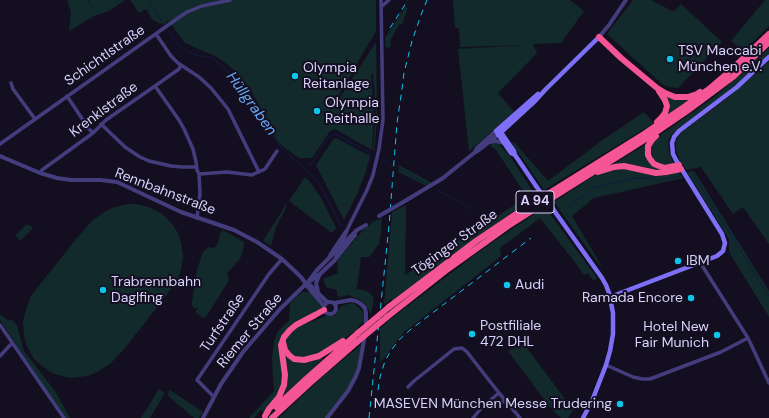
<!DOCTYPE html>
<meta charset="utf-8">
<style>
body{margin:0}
canvas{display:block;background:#130f21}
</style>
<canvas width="769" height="418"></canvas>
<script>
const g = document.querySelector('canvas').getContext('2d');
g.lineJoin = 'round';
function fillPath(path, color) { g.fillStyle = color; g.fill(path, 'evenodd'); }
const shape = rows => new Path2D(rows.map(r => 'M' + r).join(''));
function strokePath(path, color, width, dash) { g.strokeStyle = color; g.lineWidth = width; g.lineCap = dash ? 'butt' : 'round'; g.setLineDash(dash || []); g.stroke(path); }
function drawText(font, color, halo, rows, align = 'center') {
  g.font = font + ' "DM Sans",sans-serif'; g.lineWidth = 4; g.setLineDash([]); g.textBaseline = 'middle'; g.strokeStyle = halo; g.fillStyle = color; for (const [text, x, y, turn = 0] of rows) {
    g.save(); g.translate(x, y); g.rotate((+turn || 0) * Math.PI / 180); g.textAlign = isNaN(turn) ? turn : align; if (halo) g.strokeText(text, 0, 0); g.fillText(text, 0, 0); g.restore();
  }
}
fillPath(shape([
 [67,0,88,0,93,9,89,0,125,0,109,11,94,16,69,31,71,12],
 [130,0,376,0,376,31,320,128,376,42,377,115,376,131,374,151,373,150,376,115,373,74,371,74,374,116,372,150,335,129,330,131,312,158,299,158,282,146,277,140,252,92,246,84,233,69,219,58,185,43,164,15,168,21,165,24,159,23,153,20,146,9,139,13],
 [453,0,570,0,584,11,561,43,533,44,537,53,498,93,514,112,469,151,458,49,524,45,460,47,459,28,455,28],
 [633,0,651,0,672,11,674,11,681,4,722,42,678,88,669,87,662,84,607,34],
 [765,0,769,0,769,26,744,51,731,41],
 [405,7,408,8,402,24,399,24,398,27,397,28,391,39,390,47,386,48,385,38],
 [769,48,769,55,748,75,707,108,674,132,669,138,668,145,669,153,674,164,670,166,658,164,651,157,650,147,656,138,693,112,718,94,741,74],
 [769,61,769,244,743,207,733,214,701,167,687,170,680,161,676,149,676,140,682,132,725,100,761,69],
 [663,93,691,98,665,116],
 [644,112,654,123,544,190,512,143,514,142,548,181,604,139],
 [336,138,370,156,366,171,358,192,344,220,316,165,332,141,333,139],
 [495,143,499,144,511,158,536,196,474,239,392,301,391,299,384,305,392,212,406,205,405,275,527,197,496,150,490,145,492,144],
 [648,143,648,158,667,169,658,171,612,165],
 [399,165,432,183,427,186,398,172],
 [623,169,676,172,680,174,683,178,594,198,572,216,601,265,600,266,554,202,600,172],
 [694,171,769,291,769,317,732,257,729,250,729,239,687,172],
 [305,177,310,182,321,198,336,228,332,233,289,201],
 [287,203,285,210,276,227,271,246,263,241],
 [128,204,137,204,151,208,162,214,167,218,175,228,179,235,181,243,183,257,181,270,178,278,174,285,161,302,125,348,110,364,95,373,88,376,69,378,52,373,46,369,34,359,26,344,24,336,23,321,28,304,31,296,38,287,76,239,92,221,106,211,115,207],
 [545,207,597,278,594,281,588,273,584,275,574,261,540,218,500,248,501,256,403,333,380,363,380,329,388,321,484,248],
 [382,218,381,232,379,244,369,257,361,257,357,287,355,289,364,290,370,293,374,298,371,314,366,305,359,299,348,295,339,297,337,296,337,290,326,287,323,279,338,273,337,261,364,229,373,222],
 [26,225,29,225,33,228,21,240,18,239,16,235],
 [223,230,244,242,243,250,240,259,227,273,228,277,229,280,206,317,203,318,196,313,196,310,199,308,194,308,192,306,192,302,194,290,197,270,203,252,208,247,214,248,216,246,218,243,220,233],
 [302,292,310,292,322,306,321,309,319,312,298,320,283,333,280,338,279,344,284,378,279,394,264,413,261,410,254,418,249,418,274,391,272,357,274,342,278,331,289,321,290,303],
 [353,303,359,308,364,313,365,321,358,326,358,329,339,342,317,356,299,359,291,355,287,350,286,344,287,338,295,329,305,324,326,316,333,316,336,315,339,309,342,306,347,304],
 [0,314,9,321,11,319,17,325,20,337,24,351,55,391,70,418,66,418,55,404,0,320],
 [362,344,359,362,354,379,344,394,325,418,279,418,322,377],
 [524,344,573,410,568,418,561,418,549,406,508,351],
 [283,347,293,361,302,363,314,361,320,358,323,359,283,396,286,388],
 [159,389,165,393,150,418,141,418],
 [170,390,203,412,199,418,194,418,167,395]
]), '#122a2b');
strokePath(shape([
 [149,0,165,26],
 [167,28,180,47,196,55,212,58,225,68,244,90,281,147,317,180,341,225],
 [383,160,387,162],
 [308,164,312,163,328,137,336,134,371,154],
 [398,168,428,185],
 [693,174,769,296],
 [661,180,681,176],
 [437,190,464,204,473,212],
 [569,209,570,203,582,197,592,188,635,178,653,178]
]), '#0f1d40', 1);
strokePath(shape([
 [381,7,389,0],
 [156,34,171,56,178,63,199,77,211,88,228,109,259,172],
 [11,83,13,89,35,119],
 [155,86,179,120,184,129,193,149,196,162,197,170,199,174,200,193,197,218],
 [67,96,89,129,93,133],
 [101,124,125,147,140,157,149,161,171,166,182,167,196,167],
 [0,144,181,16,187,12,202,6,230,0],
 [40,173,42,170,93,133,106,120,155,86,179,69,181,65],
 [199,174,227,172,252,175,256,173,265,169,277,151],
 [330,255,346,231],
 [336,257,348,228,367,190,373,175,379,149,383,120,381,0],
 [701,262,703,267,748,338,769,383],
 [0,325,64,418],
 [0,356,12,343],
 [606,365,633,377,642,379,650,379,721,352,748,338],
 [408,387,414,381,454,349,462,348,467,352,499,393,520,418],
 [214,397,197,380,269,274,282,259],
 [489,402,493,401,505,402],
 [473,418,483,406,499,393]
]), '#443d7d', 3.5);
strokePath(shape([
 [599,37,609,25,626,0],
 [490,142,496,141,504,143],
 [475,152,477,148,496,131],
 [0,156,40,173,57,178,71,180,101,180,117,182,181,212,234,230,257,242,282,259,301,277,306,284,307,286,324,306],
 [405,201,443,178,474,153,479,150,498,135],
 [310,281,319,275,334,261,355,235],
 [306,284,310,285,327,302],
 [318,292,316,283,319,276],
 '324 308a6 6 0 1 1 12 0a6 6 0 1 1-12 0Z',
 [334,303,351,300,356,301,361,304,365,308,366,314,366,326],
 [203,418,221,384,243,352,280,309,308,282,317,270,357,230,366,225],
 [327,418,348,391,356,376,359,368,365,335]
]), '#443d7d', 4);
strokePath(shape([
 [500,131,514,151,515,155,536,186],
 [498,135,535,101,546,89,599,37],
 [515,155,511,153,496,131,538,94],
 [553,209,602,278,606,285,609,293,613,313,613,334,610,351,606,365,592,401,583,418],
 [610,297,717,256,723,251,725,243,722,234,676,160,673,154,672,143,674,137,679,131,737,87,769,57]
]), '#7d6ff6', 4.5);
strokePath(shape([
 [599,37,621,58,657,88,665,93,675,97,688,97,697,94,700,92],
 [657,122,661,118,665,113,667,106,665,100,659,91],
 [656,136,652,140,648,146,648,155,650,159,654,164,659,166,665,168,679,165],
 [598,172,614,167,624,166,656,173,666,172,681,169],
 [389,307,476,241,522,210,644,134,684,107,709,89,730,71,769,34],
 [387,317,448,269,508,226,563,191,649,137,687,111,734,76,769,42],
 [283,342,285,350,289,355,294,359,304,360,319,356,343,341],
 [276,407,306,379,358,333],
 [265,416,269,409,279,397,284,385,285,375,281,345,284,337,290,330,296,325,315,315,324,310],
 [272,418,310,383,357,342]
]), '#f45595', 6);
strokePath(shape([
 [390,28,408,0],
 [378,390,380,377,385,361,390,352,399,340,410,330,531,238],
 [369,418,389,226,397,123,402,89,404,73,412,41,421,15,427,0]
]), '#0fc4eb', 1, [6, 5]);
strokePath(shape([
 [379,216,405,201]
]), '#443d7d', 4);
strokePath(shape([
 [536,186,553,209]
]), '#7d6ff6', 4.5);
strokePath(shape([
 [358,333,389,307],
 [357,342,387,317]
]), '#f45595', 6);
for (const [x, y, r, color] of [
 [670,59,4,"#0fc4eb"],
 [295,76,4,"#0fc4eb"],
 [317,111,4,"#0fc4eb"],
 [678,261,4,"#0fc4eb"],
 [507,285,4,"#0fc4eb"],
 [103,290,4,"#0fc4eb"],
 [691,298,4,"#0fc4eb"],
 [472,334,4,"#0fc4eb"],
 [717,335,4,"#0fc4eb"],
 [620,404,4,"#0fc4eb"]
]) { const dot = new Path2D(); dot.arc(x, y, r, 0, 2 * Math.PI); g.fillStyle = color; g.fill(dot); strokePath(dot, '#130f21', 1.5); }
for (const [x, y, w] of [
 [535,202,38]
]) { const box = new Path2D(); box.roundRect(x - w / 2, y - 11, w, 22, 3); g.fillStyle = '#130f21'; g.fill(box); strokePath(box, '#dad2fc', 1); }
drawText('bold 13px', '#dad2fc', null, [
 ["A 94",535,202]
]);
drawText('14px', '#dad2fc', '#130f21', [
 ["TSV Maccabi",678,51],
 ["München e.V.",678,67],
 ["Olympia",303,68],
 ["Reitanlage",303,84],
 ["Olympia",325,103],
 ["Reithalle",325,119],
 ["IBM",686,261],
 ["Trabrennbahn",111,282],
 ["Daglfing",111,298],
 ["Audi",515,285],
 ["Ramada Encore",683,298,"right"],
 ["Postfiliale",480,326],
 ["472 DHL",480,342],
 ["Hotel New",709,327,"right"],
 ["Fair Munich",709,343,"right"],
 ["MASEVEN München Messe Trudering",612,404,"right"]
], 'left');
drawText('14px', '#dad2fc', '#130f21', [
 ["Schichtlstraße",105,56,-35],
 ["Krenklstraße",104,110,-37],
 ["Rennbahnstraße",165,192,21],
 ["Töginger Straße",455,243,-36],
 ["Turfstraße",223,323,-56],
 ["Riemer Straße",250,331,-50]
]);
drawText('italic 15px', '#67a8f5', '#130f21', [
 ["Hüllgraben",251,104,54]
]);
</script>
